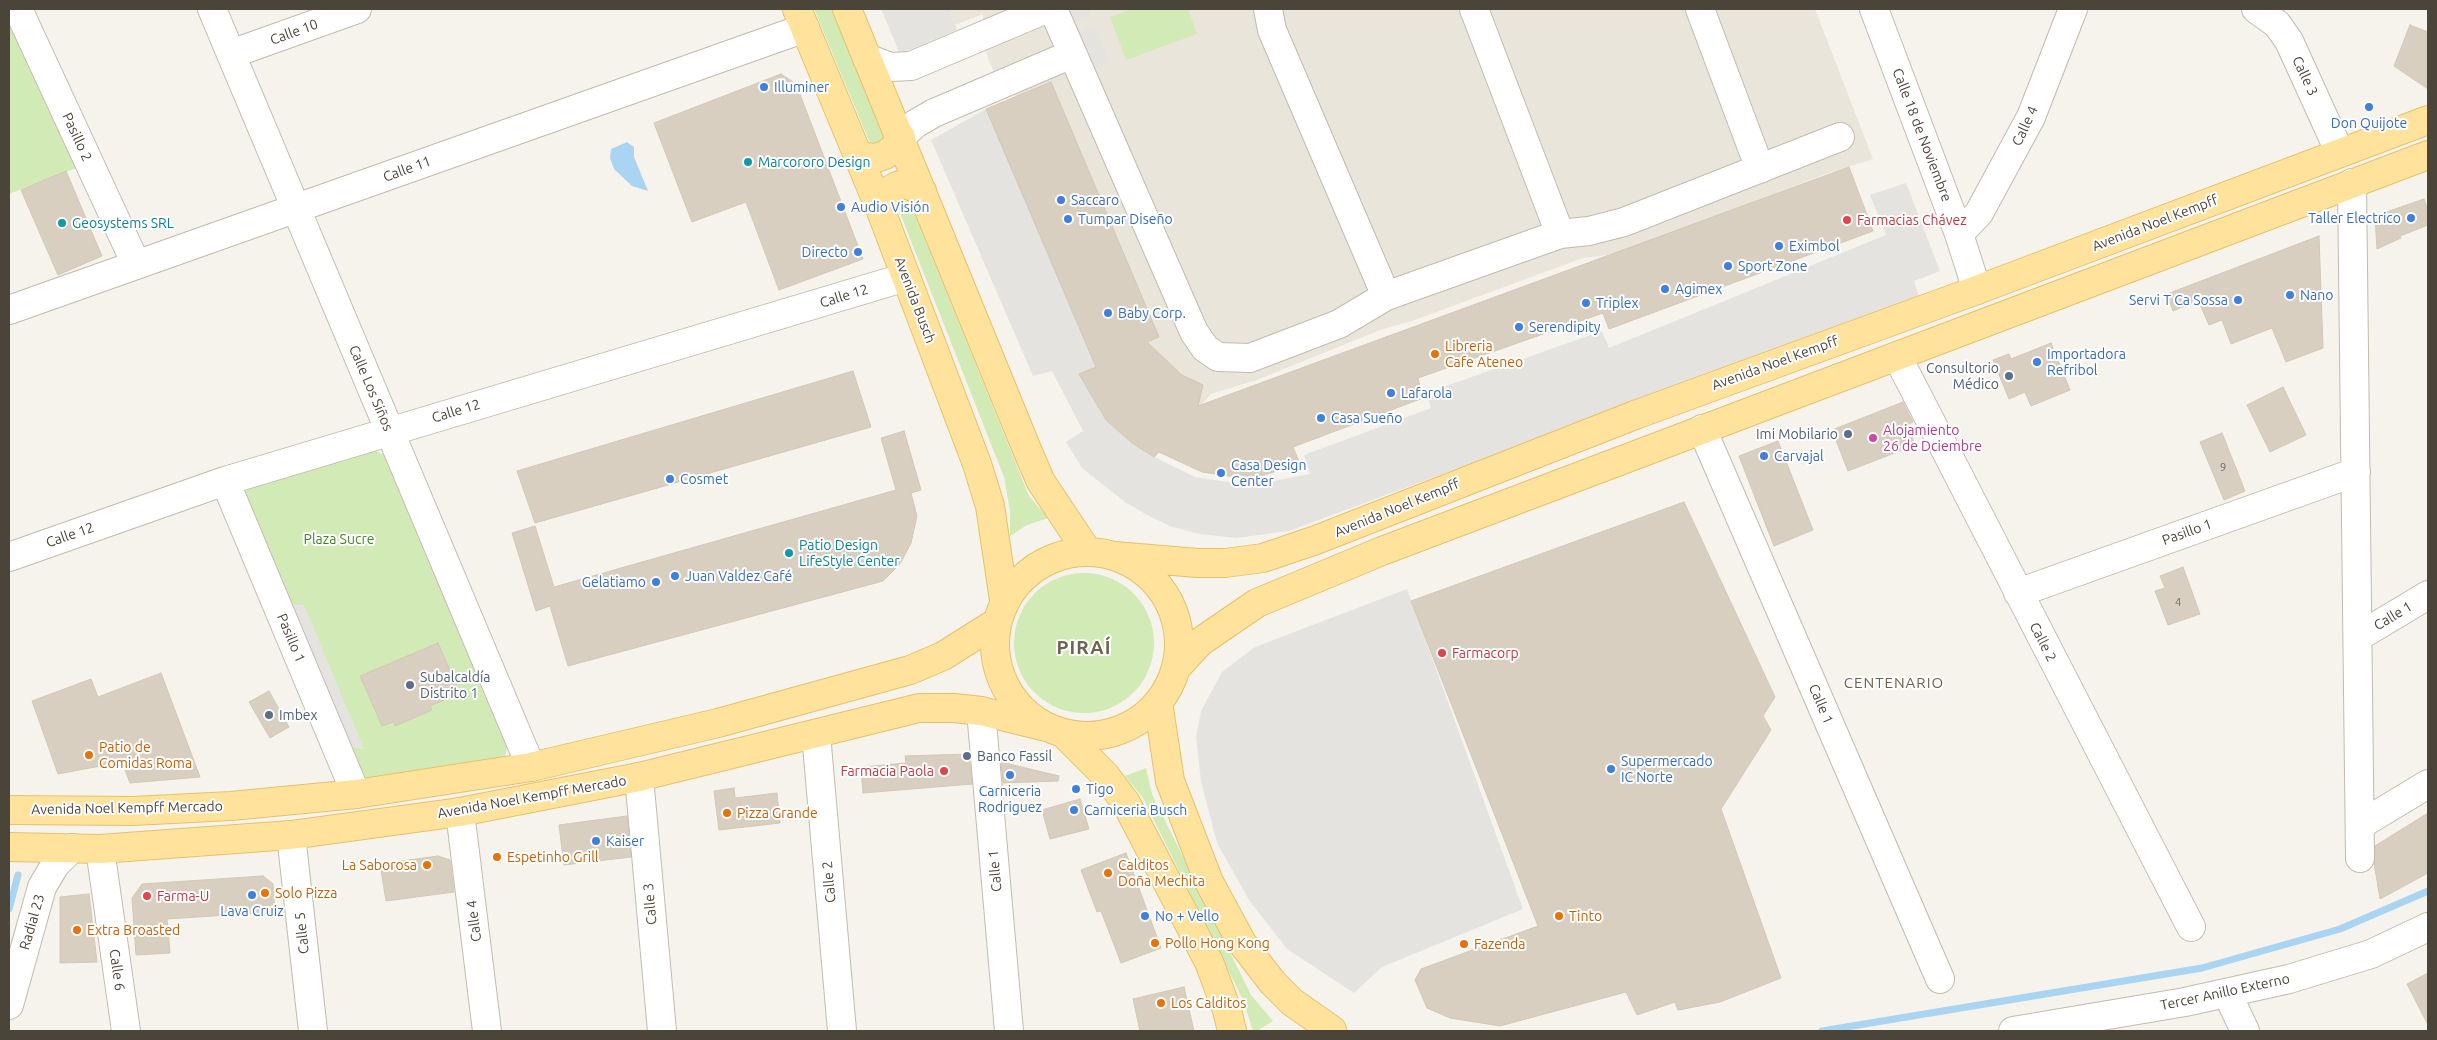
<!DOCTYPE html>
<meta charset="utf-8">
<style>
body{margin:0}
#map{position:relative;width:2437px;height:1040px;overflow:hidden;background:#f6f3ec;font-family:Ubuntu,sans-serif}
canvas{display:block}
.frame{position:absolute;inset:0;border:10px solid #4b4439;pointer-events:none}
</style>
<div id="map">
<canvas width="2437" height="1040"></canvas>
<div class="frame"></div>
</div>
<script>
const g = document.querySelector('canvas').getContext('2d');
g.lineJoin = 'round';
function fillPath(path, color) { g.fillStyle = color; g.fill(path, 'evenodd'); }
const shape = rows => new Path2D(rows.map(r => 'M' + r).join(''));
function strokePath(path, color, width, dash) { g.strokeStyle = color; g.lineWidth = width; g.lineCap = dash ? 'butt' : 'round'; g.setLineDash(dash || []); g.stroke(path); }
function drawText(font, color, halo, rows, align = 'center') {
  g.font = font + ' Ubuntu,sans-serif'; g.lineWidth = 4; g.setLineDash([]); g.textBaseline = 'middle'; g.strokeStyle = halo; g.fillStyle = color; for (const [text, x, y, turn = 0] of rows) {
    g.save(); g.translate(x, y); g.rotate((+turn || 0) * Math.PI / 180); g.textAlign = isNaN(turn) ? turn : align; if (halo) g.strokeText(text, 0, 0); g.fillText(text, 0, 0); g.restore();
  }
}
fillPath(shape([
 [949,9,1815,9,1873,159,1826,174,1622,253,1583,258,1412,321,1380,330,1257,380,1211,394,1154,457,1132,443,1106,420,1083,381,987,109,1016,96,998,80,990,63,984,46,983,14,955,25]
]), '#eae5da');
fillPath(shape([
 [814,9,834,9,890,140,872,148],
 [1132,9,1188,9,1197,34,1126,60,1110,17],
 [9,23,76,168,9,194],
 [907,199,912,207,1029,496,1048,518,1027,525,1010,536,1010,511,1004,477,900,213,898,203],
 [371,448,384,455,509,739,505,757,369,782,353,773,341,744,363,749,282,603,240,502,246,489],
 '1014 643a70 70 0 1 1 140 0a70 70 0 1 1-140 0Z',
 [1146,768,1152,794,1251,995,1273,1021,1257,1031,1253,1031,1243,1000,1143,798,1125,776]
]), '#d2eab5');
fillPath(shape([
 [881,9,949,9,957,30,900,54],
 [1068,9,1089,9,1091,16,1073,23],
 [1094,25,1110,62,1092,70,1076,33],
 [986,109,1095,364,1096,368,1083,381,1106,420,1132,443,1160,460,1195,477,1228,482,1258,484,1310,474,1304,455,1431,408,1426,393,1602,331,1609,348,1886,235,1870,195,1906,183,1940,271,1914,281,1919,297,1289,531,1236,538,1200,534,1172,527,1149,516,1125,502,1082,468,1066,442,1083,431,1052,371,1033,376,931,140],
 [1407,589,1523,909,1382,967,1354,993,1287,949,1249,900,1217,843,1201,781,1196,737,1201,711,1222,672,1255,647],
 [282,603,304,605,364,749,341,744]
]), '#e5e3e0');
fillPath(shape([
 [627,142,634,147,634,157,648,191,632,186,614,169,610,158,611,149]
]), '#a9d4f2');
strokePath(shape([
 [9,909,18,875],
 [1822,1031,2202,968,2340,929,2428,891]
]), '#a9d4f2', 7);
const building = shape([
 [2410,25,2428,32,2428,89,2394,66,2410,25],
 [781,74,796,84,863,259,779,290,746,202,692,222,654,123,781,74],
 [1051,82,1159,337,1147,342,1182,375,1203,385,1198,406,1849,167,1873,231,1609,329,1603,313,1418,378,1423,398,1293,447,1300,464,1264,475,1236,477,1202,472,1159,452,1154,457,1132,443,1106,420,1079,374,1096,367,986,109,1051,82],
 [66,171,102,256,58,275,21,190,66,171],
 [2424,199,2428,210,2428,225,2400,236,2401,238,2377,249,2375,216,2424,199],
 [2319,236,2323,348,2286,362,2272,328,2231,344,2222,320,2209,325,2198,300,2173,311,2167,294,2319,236],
 [2051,343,2070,390,2031,406,2025,392,2009,399,1993,360,2009,354,2011,359,2051,343],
 [853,371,871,427,535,523,517,471,853,371],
 [2283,387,2306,435,2270,452,2247,405,2283,387],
 [1903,402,1913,422,1907,425,1915,445,1848,471,1832,430,1903,402],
 [904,431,921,490,911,493,917,516,911,543,900,564,883,581,568,666,550,606,536,611,512,533,535,526,554,587,896,490,881,438,904,431],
 [2222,433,2245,491,2224,500,2200,442,2222,433],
 [1778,441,1813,530,1774,546,1739,456,1778,441],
 [1684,502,1775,697,1763,716,1771,730,1721,809,1781,978,1720,1002,1678,1010,1675,1002,1637,1015,1626,992,1500,1026,1450,1018,1427,1008,1415,980,1421,969,1538,926,1411,601,1684,502],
 [2183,567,2200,614,2168,625,2155,591,2165,588,2160,576,2183,567],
 [438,643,460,693,430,706,432,710,395,726,393,722,382,726,360,676,438,643],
 [161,673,200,777,130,783,122,762,58,774,32,701,91,679,98,697,161,673],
 [269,691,289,727,270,738,249,702,269,691],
 [969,754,972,784,863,793,861,767,906,763,905,756,969,754],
 [1001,762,1059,776,1058,781,1003,783,1001,762],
 [734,788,735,798,777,793,780,823,719,830,714,791,734,788],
 [1080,799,1089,829,1050,839,1042,810,1080,799],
 [2428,813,2428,873,2380,899,2374,863,2375,846,2428,813],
 [627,816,631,857,564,865,559,825,627,816],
 [1126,853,1161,948,1121,963,1101,911,1097,912,1081,870,1126,853],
 [438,856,450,860,454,892,386,901,380,864,438,856],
 [263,876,273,884,275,912,167,919,170,953,136,955,132,898,142,884,263,876],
 [89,894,97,962,60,963,60,897,89,894],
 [2428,973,2428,1025,2407,984,2428,973],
 [1184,987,1194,1031,1140,1031,1133,999,1184,987]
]);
fillPath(building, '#d8cfc1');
strokePath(building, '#d3c7b4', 1);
const minor = shape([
 [18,9,136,264],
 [212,9,531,767],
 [1053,9,1194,332,1205,348,1218,357,1250,358,1339,324,1386,296,1560,234,1589,231,1624,222,1840,137],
 [1268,9,1272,30,1386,296],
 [1474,9,1560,234],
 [1700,9,1760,169],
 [1874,9,1959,234,1977,290],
 [2256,9,2277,24,2289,41,2340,153],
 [231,54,357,9],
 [867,58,890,67,911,66,1046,9],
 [901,137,915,124,934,113,1072,54],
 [2352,183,2360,858],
 [1959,234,1979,213,2031,117,2073,9],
 [9,310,805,28],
 [1897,356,2191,927],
 [1702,429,1940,979],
 [225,481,356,794],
 [9,557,225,481,906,277],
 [2018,593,2356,472],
 [2358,637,2428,595],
 [981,711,1009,1031],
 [816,734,842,1031],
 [639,777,662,1031],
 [460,812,487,1031],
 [2360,825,2428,784],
 [291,835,313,1031],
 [100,849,126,1031],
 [2227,993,2245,1031],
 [9,1005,42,887,55,865,72,848],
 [2013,1031,2185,1002,2289,979,2371,954,2428,927]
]);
const major = shape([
 [797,9,881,211,977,464,990,506,1004,600],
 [847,9,1028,452,1041,482,1087,551],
 [857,153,865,157,876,158,885,155,894,148,901,137],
 [881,211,882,201,888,191,897,186,906,184,922,191],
 '995 644a92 92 0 1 1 184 0a92 92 0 1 1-184 0Z',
 [1115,556,1197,563,1225,563,1263,558,1316,540,1635,415,1977,290,2428,120],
 [1176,668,1200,642,1257,603,1382,551,2428,155],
 [1158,702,1170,781,1209,882,1242,943,1273,983,1292,1002,1332,1030],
 [1063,733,1105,775,1126,803,1209,962,1227,1010,1232,1031],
 [9,810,133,811,231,806,356,794,531,767,718,723,910,670,943,656,997,622],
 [9,847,100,849,291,835,460,812,639,777,919,708,954,708,981,711,1046,727]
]);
strokePath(minor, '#c2bbae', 30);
strokePath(major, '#e6c16a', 30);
strokePath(minor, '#fff', 28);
strokePath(major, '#ffe39c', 28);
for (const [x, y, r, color] of [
 [764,87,5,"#3f7fe0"],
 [2369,107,5,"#3f7fe0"],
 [748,162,5,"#0f9aa8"],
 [1061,200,5,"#3f7fe0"],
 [841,207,5,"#3f7fe0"],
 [2411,218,5,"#3f7fe0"],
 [1068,219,5,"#3f7fe0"],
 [1847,220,5,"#e0444e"],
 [62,223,5,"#0f9aa8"],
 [1779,246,5,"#3f7fe0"],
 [858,252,5,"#3f7fe0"],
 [1728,266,5,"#3f7fe0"],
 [1665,289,5,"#3f7fe0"],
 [2290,295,5,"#3f7fe0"],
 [2238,300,5,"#3f7fe0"],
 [1586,303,5,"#3f7fe0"],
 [1108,313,5,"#3f7fe0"],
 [1519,327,5,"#3f7fe0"],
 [1435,354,5,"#e8710a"],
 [2037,362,5,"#3f7fe0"],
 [2009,376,5,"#5c6f8a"],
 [1391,393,5,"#3f7fe0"],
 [1321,418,5,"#3f7fe0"],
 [1848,434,5,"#5c6f8a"],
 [1873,438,5,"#d1479c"],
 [1764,456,5,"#3f7fe0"],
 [1221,473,5,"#3f7fe0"],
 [670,479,5,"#3f7fe0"],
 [789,553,5,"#0f9aa8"],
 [675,576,5,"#3f7fe0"],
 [656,582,5,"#3f7fe0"],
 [1442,653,5,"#e0444e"],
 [410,685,5,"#5c6f8a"],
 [269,715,5,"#5c6f8a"],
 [89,755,5,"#e8710a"],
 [967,756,5,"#5c6f8a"],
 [1611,769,5,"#3f7fe0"],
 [944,771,5,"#e0444e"],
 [1010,775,5,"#3f7fe0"],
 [1076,789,5,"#3f7fe0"],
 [1074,810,5,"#3f7fe0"],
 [727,813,5,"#e8710a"],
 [596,841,5,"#3f7fe0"],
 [497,857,5,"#e8710a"],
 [427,865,5,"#e8710a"],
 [1108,873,5,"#e8710a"],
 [265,893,5,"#e8710a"],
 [252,895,5,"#3f7fe0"],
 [147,896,5,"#e0444e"],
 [1145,916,5,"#3f7fe0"],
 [1559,916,5,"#e8710a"],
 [77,930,5,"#e8710a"],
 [1155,943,5,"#e8710a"],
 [1464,944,5,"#e8710a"],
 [1161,1003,5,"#e8710a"]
]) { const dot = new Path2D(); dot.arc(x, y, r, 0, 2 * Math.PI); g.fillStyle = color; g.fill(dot); strokePath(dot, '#fff', 2); }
drawText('11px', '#6e675b', null, [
 ["9",2223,467],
 ["4",2178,602]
]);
drawText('14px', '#4b4439', '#fff', [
 ["Calle 10",294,32,-20],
 ["Calle 3",2305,76,65],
 ["Calle 4",2025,126,-65],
 ["Calle 18 de Noviembre",1922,135,69],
 ["Pasillo 2",77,137,65],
 ["Calle 11",407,169,-20],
 ["Avenida Noel Kempff",2155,223,-21],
 ["Calle 12",844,296,-17],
 ["Avenida Busch",915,300,69],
 ["Avenida Noel Kempff",1775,363,-20],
 ["Calle Los Siños",371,388,67],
 ["Calle 12",456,411,-17],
 ["Avenida Noel Kempff",1397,508,-22],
 ["Pasillo 1",2187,532,-20],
 ["Calle 12",70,535,-19],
 ["Calle 1",2393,616,-31],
 ["Pasillo 1",291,638,67],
 ["Calle 2",2043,642,63],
 ["Calle 1",1821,704,67],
 ["Avenida Noel Kempff Mercado",532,797,-10],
 ["Avenida Noel Kempff Mercado",127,808,-1],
 ["Calle 1",995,871,-95],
 ["Calle 2",829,882,-95],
 ["Calle 3",650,904,-95],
 ["Calle 4",474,921,-97],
 ["Radial 23",32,922,-74],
 ["Calle 5",302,933,-96],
 ["Calle 6",117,970,82],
 ["Tercer Anillo Externo",2225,992,-12]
]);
drawText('14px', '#366cbe', '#fff', [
 ["Illuminer",774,87],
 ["Don Quijote",2369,123,"center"],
 ["Saccaro",1071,200],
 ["Audio Visión",851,207],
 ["Taller Electrico",2401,218,"right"],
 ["Tumpar Diseño",1078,219],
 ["Eximbol",1789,246],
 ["Directo",848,252,"right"],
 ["Sport Zone",1738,266],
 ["Agimex",1675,289],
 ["Nano",2300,295],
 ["Servi T Ca Sossa",2228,300,"right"],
 ["Triplex",1596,303],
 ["Baby Corp.",1118,313],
 ["Serendipity",1529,327],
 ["Importadora",2047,354],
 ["Refribol",2047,370],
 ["Lafarola",1401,393],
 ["Casa Sueño",1331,418],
 ["Carvajal",1774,456],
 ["Casa Design",1231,465],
 ["Center",1231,481],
 ["Cosmet",680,479],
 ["Juan Valdez Café",685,576],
 ["Gelatiamo",646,582,"right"],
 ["Supermercado",1621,761],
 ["IC Norte",1621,777],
 ["Tigo",1086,789],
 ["Carniceria",1010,791,"center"],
 ["Rodriguez",1010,807,"center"],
 ["Carniceria Busch",1084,810],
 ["Kaiser",606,841],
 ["Lava Cruiz",252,911,"center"],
 ["No + Vello",1155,916]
], 'left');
drawText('14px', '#0d838f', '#fff', [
 ["Marcororo Design",758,162],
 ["Geosystems SRL",72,223],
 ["Patio Design",799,545],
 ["LifeStyle Center",799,561]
], 'left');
drawText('14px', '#be3a42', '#fff', [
 ["Farmacias Chávez",1857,220],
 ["Farmacorp",1452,653],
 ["Farmacia Paola",934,771,"right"],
 ["Farma-U",157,896]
], 'left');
drawText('14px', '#c56008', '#fff', [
 ["Libreria",1445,346],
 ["Cafe Ateneo",1445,362],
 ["Patio de",99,747],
 ["Comidas Roma",99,763],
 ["Pizza Grande",737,813],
 ["Espetinho Grill",507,857],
 ["La Saborosa",417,865,"right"],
 ["Calditos",1118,865],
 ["Doña Mechita",1118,881],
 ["Solo Pizza",275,893],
 ["Tinto",1569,916],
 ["Extra Broasted",87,930],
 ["Pollo Hong Kong",1165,943],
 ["Fazenda",1474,944],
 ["Los Calditos",1171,1003]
], 'left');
drawText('14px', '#4e5e75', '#fff', [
 ["Consultorio",1999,368,"right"],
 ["Médico",1999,384,"right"],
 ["Imi Mobilario",1838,434,"right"],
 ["Subalcaldía",420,677],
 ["Distrito 1",420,693],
 ["Imbex",279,715],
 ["Banco Fassil",977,756]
], 'left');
drawText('14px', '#b23c85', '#fff', [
 ["Alojamiento",1883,430],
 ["26 de Dciembre",1883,446]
], 'left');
drawText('14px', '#4a7f2a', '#fff', [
 ["Plaza Sucre",339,539]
]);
g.letterSpacing = '1px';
drawText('15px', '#6e6250', '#fff', [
 ["CENTENARIO",1894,683]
]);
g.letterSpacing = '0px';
g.letterSpacing = '1px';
drawText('bold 19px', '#6e6250', '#fff', [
 ["PIRAÍ",1084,648]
]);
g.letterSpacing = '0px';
</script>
